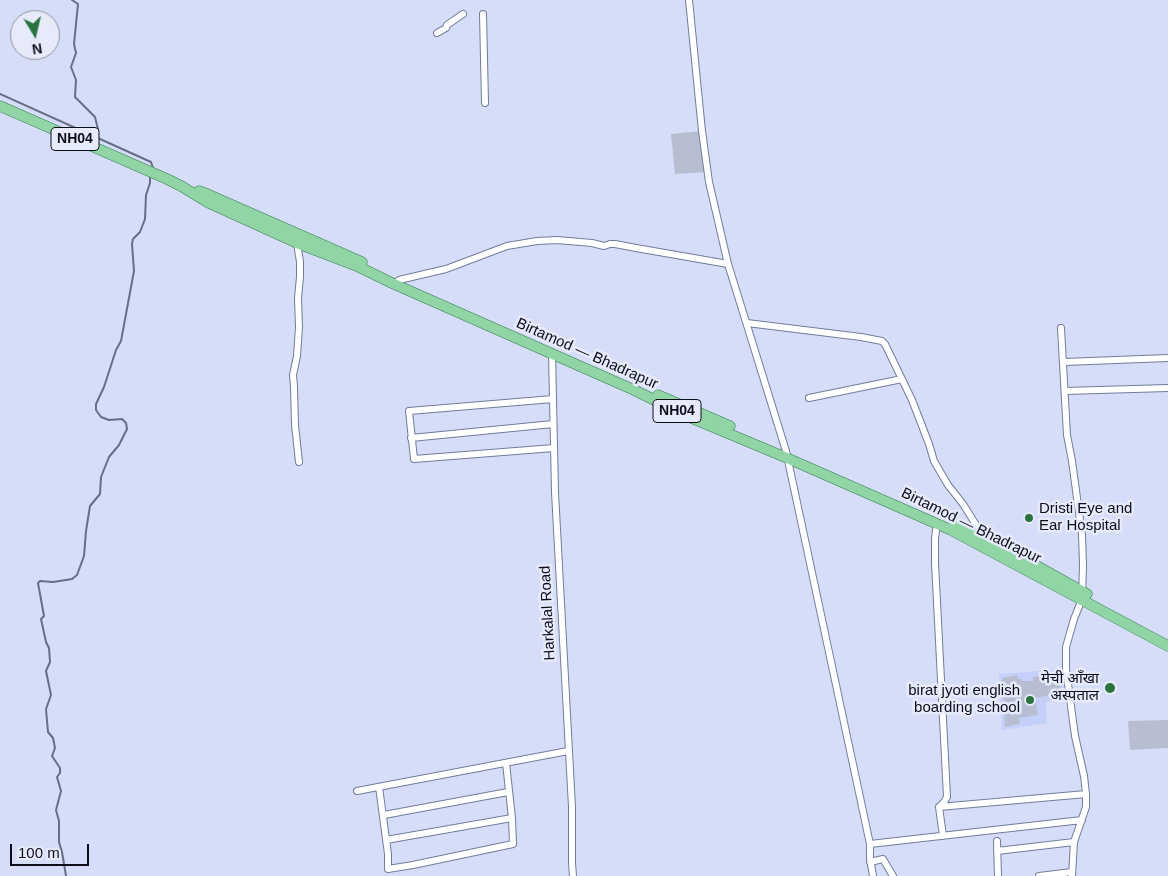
<!DOCTYPE html>
<meta charset="utf-8">
<style>
body{margin:0}
#map{position:relative;width:1168px;height:876px;overflow:hidden;background:#d5ddf9;font-family:Helvetica,sans-serif}
canvas{display:block}
.north{position:absolute;left:10px;top:10px;width:50px;height:50px;box-sizing:border-box;background:#e7ebf9;border:1px solid #8f93a0;border-radius:50%;rotate:171deg;font-size:14px;font-weight:700;line-height:20px;text-align:center;color:#0c0f1b}
.north::after{content:'';display:block;margin:auto;width:18px;height:22px;background:#2a7340;clip-path:polygon(50% 0,100% 100%,50% 72%,0 100%)}
.scale{position:absolute;left:10px;top:844px;width:79px;height:22px;box-sizing:border-box;border:2px solid #0c0f1b;border-top:0;padding-left:6px;font-size:15px;line-height:18px;white-space:nowrap;color:#0c0f1b;-webkit-text-stroke:4px #e7ebf9;paint-order:stroke}
</style>
<div id="map">
<canvas width="1168" height="876"></canvas>
<div class="north">N</div>
<div class="scale">100 m</div>
</div>
<script>
const g = document.querySelector('canvas').getContext('2d');
g.lineJoin = 'round';
function fillPath(path, color) { g.fillStyle = color; g.fill(path, 'evenodd'); }
const shape = rows => new Path2D(rows.map(r => 'M' + r).join(''));
function strokePath(path, color, width, dash) { g.strokeStyle = color; g.lineWidth = width; g.lineCap = dash ? 'butt' : 'round'; g.setLineDash(dash || []); g.stroke(path); }
function drawText(font, color, halo, rows, align = 'center') {
  g.font = font + ' Helvetica,"Noto Sans Devanagari",sans-serif'; g.lineWidth = 5; g.setLineDash([]); g.textBaseline = 'middle'; g.strokeStyle = halo; g.fillStyle = color; for (const [text, x, y, turn = 0] of rows) {
    g.save(); g.translate(x, y); g.rotate((+turn || 0) * Math.PI / 180); g.textAlign = isNaN(turn) ? turn : align; if (halo) g.strokeText(text, 0, 0); g.fillText(text, 0, 0); g.restore();
  }
}
fillPath(shape([
 [1066,669,1068,670,1074,697,1046,702,1047,723,1002,730,999,674]
]), '#c4d0f9');
fillPath(shape([
 [702,131,707,172,675,174,671,134],
 [1017,675,1017,679,1022,679,1022,681,1033,681,1033,677,1059,675,1061,691,1051,693,1051,695,1035,698,1038,715,1019,718,1020,724,1005,727,1002,678],
 [1168,720,1168,748,1130,750,1128,721]
]), '#b8bed2');
strokePath(shape([
 [72,0,78,4,74,44,76,53,71,67,76,80,75,97,95,117,98,129,95,137],
 [0,94,151,162,153,168],
 [66,876,62,852,59,842,59,821,56,810,61,791,57,777,60,773,60,768,52,756,55,748,53,738,48,732,46,709,51,695,46,671,50,662,49,648,46,642,41,619,44,616,38,583,40,581,53,582,66,580,72,579,77,575,84,556,86,531,90,506,100,494,101,477,109,457,119,445,127,429,126,423,122,419,109,420,101,417,96,410,96,404,104,387,116,350,121,341,134,271,132,244,133,239,140,232,145,219,146,195,150,183,150,175]
]), '#686e85', 2);
const minor = shape([
 [689,0,702,131,709,182,728,264,786,451,870,844,870,858,873,876],
 [483,14,485,103],
 [437,33,446,28,447,25,463,14],
 [297,243,300,262,300,277,298,298,299,327,297,356,293,375,294,387,295,425,299,462],
 [394,284,399,280,446,269,507,246,537,241,557,240,592,243,604,246,610,244,615,244,636,248,728,264],
 [747,323,861,337,882,341,885,344,912,400,929,444,934,461,948,485,963,504,978,528,977,535],
 [1061,328,1067,435,1072,461,1082,535,1083,564,1082,599,1074,619,1066,647,1066,669,1075,736,1084,776,1086,794,1086,807,1074,842,1072,876],
 [552,353,555,492,572,807,572,863,573,876],
 [1064,362,1168,358],
 [1065,391,1168,388],
 [809,398,902,379],
 [553,399,409,411,414,459,554,448],
 [411,438,553,424],
 [937,524,935,538,935,563,947,797,944,802,939,807,1086,794],
 [379,787,388,854,388,869,413,865,513,844,512,818,506,763],
 [357,791,568,751],
 [939,807,943,836],
 [384,815,508,792],
 [386,840,512,818],
 [997,841,998,876],
 [870,844,1082,820],
 [997,851,1074,842],
 [870,862,883,859,893,876],
 [1039,876,1072,872]
]);
const primary = shape([
 [0,106,167,179,181,186,209,203,297,243,357,266,394,284,634,390,689,417,787,458,951,530,1168,646],
 [199,191,207,194,362,262],
 [658,395,730,426],
 [954,523,1023,558,1087,594]
]);
strokePath(minor, '#737c9b', 8);
strokePath(primary, '#327c4e', 11);
strokePath(minor, '#fff', 6);
strokePath(primary, '#91d4a5', 10);
for (const [x, y, r, color] of [
 [1029,518,5,"#2a7340"],
 [1110,688,6,"#2a7340"],
 [1030,700,5,"#2a7340"]
]) { const dot = new Path2D(); dot.arc(x, y, r, 0, 2 * Math.PI); g.fillStyle = color; g.fill(dot); strokePath(dot, '#e7ebf9', 2); }
for (const [x, y, w] of [
 [75,139,48],
 [677,411,48]
]) { const box = new Path2D(); box.roundRect(x - w / 2, y - 11.5, w, 23, 4); g.fillStyle = '#e7ebf9'; g.fill(box); strokePath(box, '#0c0f1b', 1); }
drawText('bold 14px', '#0c0f1b', null, [
 ["NH04",75,139],
 ["NH04",677,411]
]);
drawText('15px', '#0c0f1b', '#e7ebf9', [
 ["Birtamod — Bhadrapur",587,354,24],
 ["Birtamod — Bhadrapur",971,526,26],
 ["Harkalal Road",548,613,-93]
]);
drawText('15px', '#0c0f1b', '#e7ebf9', [
 ["Dristi Eye and",1039,509,"left"],
 ["Ear Hospital",1039,526,"left"],
 ["मेची आँखा",1099,679],
 ["अस्पताल",1099,696],
 ["birat jyoti english",1020,691],
 ["boarding school",1020,708]
], 'right');
</script>
